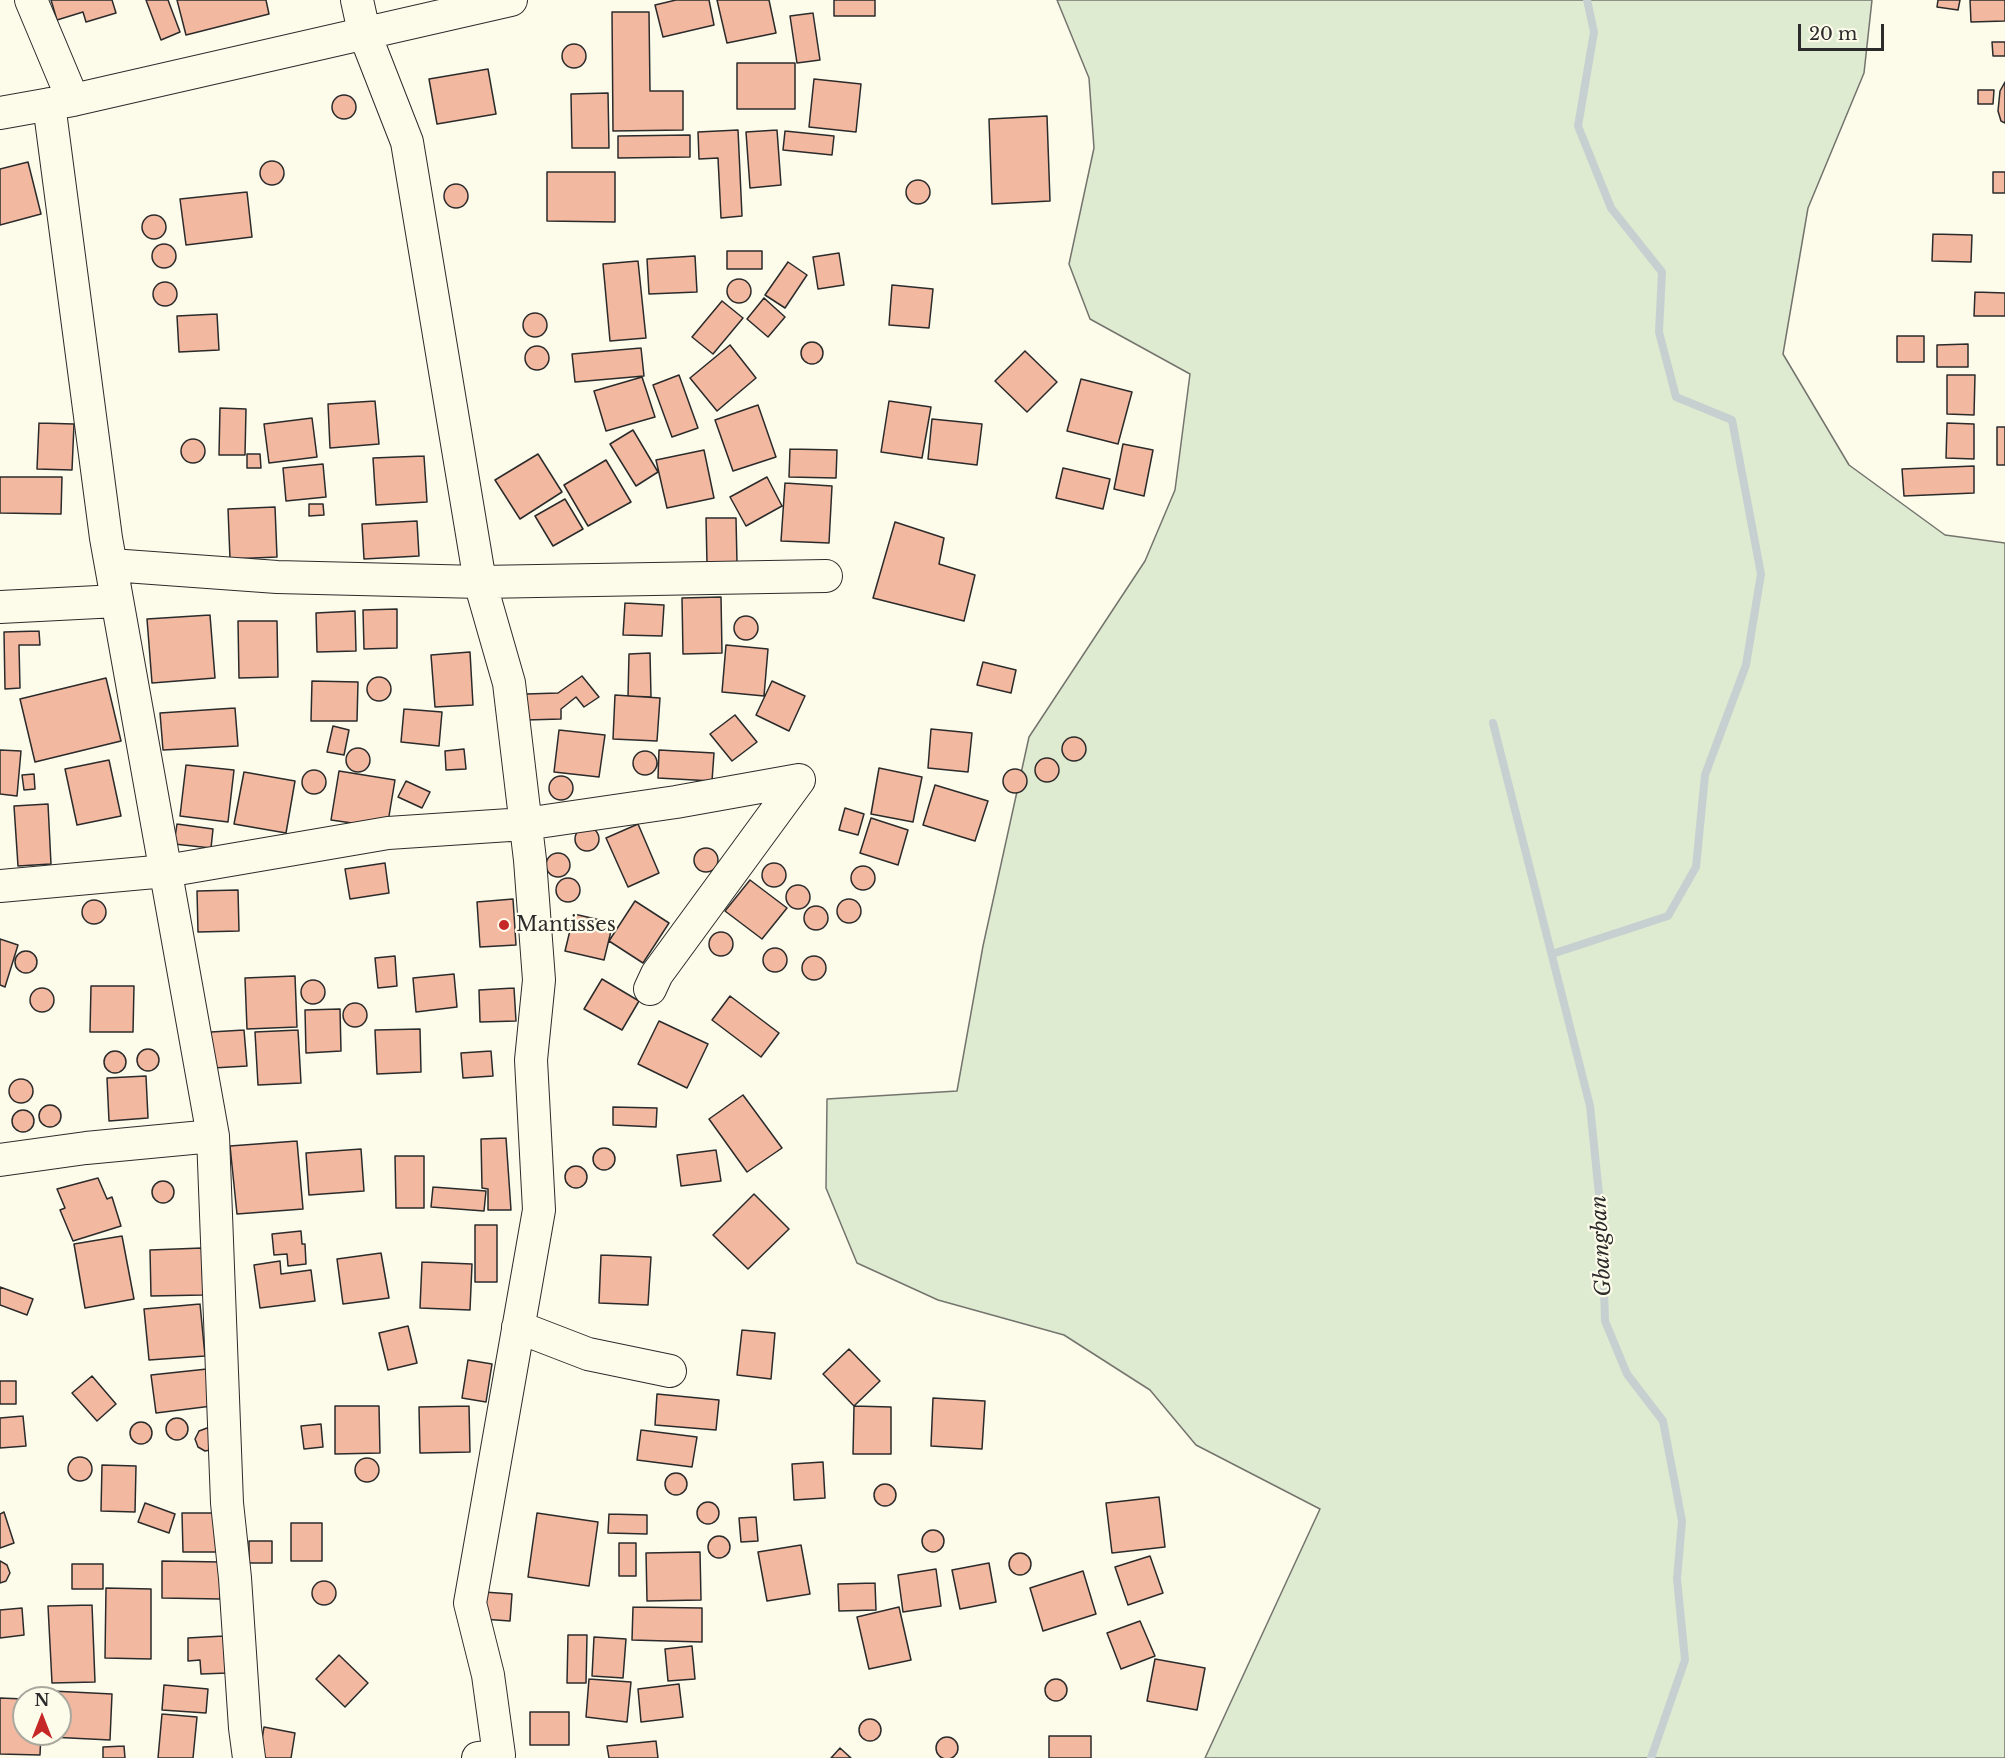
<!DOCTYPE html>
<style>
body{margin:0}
#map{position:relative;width:2005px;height:1758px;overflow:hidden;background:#fdfbea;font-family:"Libre Baskerville",serif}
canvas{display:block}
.north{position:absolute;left:12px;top:1686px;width:60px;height:60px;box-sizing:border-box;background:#fdfbea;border:2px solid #a9a89e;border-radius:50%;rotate:0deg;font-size:16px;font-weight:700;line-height:24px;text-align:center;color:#2b2b2b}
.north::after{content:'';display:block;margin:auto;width:21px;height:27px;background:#c62828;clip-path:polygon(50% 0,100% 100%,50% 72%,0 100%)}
.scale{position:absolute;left:1798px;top:24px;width:86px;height:27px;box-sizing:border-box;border:3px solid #2b2b2b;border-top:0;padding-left:8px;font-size:18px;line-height:21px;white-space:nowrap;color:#2b2b2b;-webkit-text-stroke:4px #fdfbea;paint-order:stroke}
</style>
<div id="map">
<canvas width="2005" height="1758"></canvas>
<div class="north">N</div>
<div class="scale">20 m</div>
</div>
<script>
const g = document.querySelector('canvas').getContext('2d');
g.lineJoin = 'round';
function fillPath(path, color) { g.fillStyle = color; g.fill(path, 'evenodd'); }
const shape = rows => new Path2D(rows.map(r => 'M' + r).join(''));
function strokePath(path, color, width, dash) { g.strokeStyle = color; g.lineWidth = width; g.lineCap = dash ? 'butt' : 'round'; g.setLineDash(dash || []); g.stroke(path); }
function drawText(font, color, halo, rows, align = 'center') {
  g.font = font + ' "Libre Baskerville",serif'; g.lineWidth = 4.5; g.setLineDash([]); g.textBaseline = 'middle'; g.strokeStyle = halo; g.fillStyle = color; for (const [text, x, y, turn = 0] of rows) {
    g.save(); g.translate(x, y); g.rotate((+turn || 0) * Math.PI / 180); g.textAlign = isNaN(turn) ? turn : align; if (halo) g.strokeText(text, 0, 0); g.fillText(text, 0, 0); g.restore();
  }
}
const green = shape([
 [1057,0,1872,0,1864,73,1808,208,1783,354,1849,465,1945,535,2005,543,2005,1758,1205,1758,1320,1509,1196,1445,1150,1390,1064,1335,938,1300,857,1263,826,1188,827,1099,957,1091,983,946,1029,737,1145,561,1175,490,1190,374,1090,319,1069,264,1094,148,1089,78,1057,0]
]);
fillPath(green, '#deebd1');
strokePath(green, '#74746e', 1.5);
strokePath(shape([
 [1493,723,1590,1106,1602,1224,1605,1321,1627,1374,1663,1421,1682,1521,1677,1579,1685,1660,1651,1758],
 [1552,954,1668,916,1696,867,1705,775,1746,665,1761,574,1732,420,1676,397,1659,332,1662,272,1611,208,1578,126,1594,32,1587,0]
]), '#c7d0d0', 8);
const building = shape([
 [51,0,112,0,116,13,86,22,83,12,57,20,51,0],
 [146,0,168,0,180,32,161,40,146,0],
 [177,0,266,0,269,14,186,35,177,0],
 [676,0,709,0,714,25,663,37,655,5,676,0],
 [717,0,769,0,776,33,727,43,717,0],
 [834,0,875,0,875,16,834,16,834,0],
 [1938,0,1960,0,1958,10,1937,7,1938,0],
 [1970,0,2005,0,2005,21,1971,22,1970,0],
 [612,12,649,12,650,91,683,91,683,130,613,131,612,12],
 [813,13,820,60,797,63,790,16,813,13],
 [1992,42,2005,42,2005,56,1993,56,1992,42],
 '562 56a12 12 0 1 1 24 0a12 12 0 1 1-24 0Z',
 [737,63,795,63,795,109,737,109,737,63],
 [488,69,496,114,437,124,429,79,488,69],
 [814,79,861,84,856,132,809,127,814,79],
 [2005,82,2005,123,2001,121,1998,111,2000,91,2005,82],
 [1978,90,1994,90,1993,104,1978,104,1978,90],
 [608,93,609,148,572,148,571,94,608,93],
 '332 107a12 12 0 1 1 24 0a12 12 0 1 1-24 0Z',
 [1047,116,1050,201,992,204,989,119,1047,116],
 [738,130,742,216,721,218,718,158,699,159,698,132,738,130],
 [777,130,781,185,750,188,746,132,777,130],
 [785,131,834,136,832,155,783,150,785,131],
 [690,135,690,157,618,158,618,136,690,135],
 '260 173a12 12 0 1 1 24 0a12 12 0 1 1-24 0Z',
 [28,162,41,214,0,225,0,169,28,162],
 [547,172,615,172,615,222,547,221,547,172],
 [1993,172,2005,172,2005,193,1993,193,1993,172],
 '906 192a12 12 0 1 1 24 0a12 12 0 1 1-24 0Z',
 '444 196a12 12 0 1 1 24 0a12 12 0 1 1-24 0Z',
 [247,192,252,237,186,245,180,199,247,192],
 '142 227a12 12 0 1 1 24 0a12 12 0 1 1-24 0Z',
 [1933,234,1972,235,1971,262,1932,261,1933,234],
 '152 256a12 12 0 1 1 24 0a12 12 0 1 1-24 0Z',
 [727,251,762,251,762,269,727,269,727,251],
 [839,253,844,285,818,289,813,257,839,253],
 [695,256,697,292,649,294,647,259,695,256],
 [638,261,646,338,610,341,603,264,638,261],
 [788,262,807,275,785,308,765,295,788,262],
 '727 291a12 12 0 1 1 24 0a12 12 0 1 1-24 0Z',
 '153 294a12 12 0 1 1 24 0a12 12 0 1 1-24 0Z',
 [892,285,933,289,929,328,889,325,892,285],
 [1975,292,2005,293,2005,316,1974,316,1975,292],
 [764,298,785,317,768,337,747,319,764,298],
 [722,301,743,318,713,354,692,337,722,301],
 '523 325a12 12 0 1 1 24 0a12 12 0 1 1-24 0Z',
 [217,314,219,350,179,352,177,316,217,314],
 [1897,336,1924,336,1924,362,1897,362,1897,336],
 '801 353a11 11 0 1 1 22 0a11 11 0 1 1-22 0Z',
 [1968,344,1968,367,1937,367,1937,345,1968,344],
 [730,345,756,378,717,411,690,378,730,345],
 '525 358a12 12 0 1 1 24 0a12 12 0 1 1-24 0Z',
 [641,348,644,376,575,382,572,354,641,348],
 [1025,351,1057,382,1027,412,995,381,1025,351],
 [679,375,698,428,672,437,653,385,679,375],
 [1947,375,1975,375,1974,415,1947,414,1947,375],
 [642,377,655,417,606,431,594,391,642,377],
 [1081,379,1132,392,1118,444,1067,431,1081,379],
 [375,401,379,444,330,448,328,404,375,401],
 [889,401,931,407,922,458,881,452,889,401],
 [758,405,776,457,733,471,715,420,758,405],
 [220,408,246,409,245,455,219,455,220,408],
 [312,418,317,457,269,463,264,424,312,418],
 [932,419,982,424,977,465,928,459,932,419],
 [39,423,74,424,72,470,37,469,39,423],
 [1947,423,1974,424,1974,459,1946,458,1947,423],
 [1997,427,2005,427,2005,465,1997,465,1997,427],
 [633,430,658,472,636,486,610,444,633,430],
 '181 451a12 12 0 1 1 24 0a12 12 0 1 1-24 0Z',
 [1123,444,1153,450,1144,496,1114,489,1123,444],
 [790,449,837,450,836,478,789,477,790,449],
 [704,450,714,498,667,508,656,460,704,450],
 [247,454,260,454,261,468,247,468,247,454],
 [538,454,562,492,520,519,495,480,538,454],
 [424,456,427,502,376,505,373,458,424,456],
 [606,460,631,502,588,526,564,485,606,460],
 [323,464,326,497,286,501,283,468,323,464],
 [1974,466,1974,493,1904,496,1902,469,1974,466],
 [1063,468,1110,479,1103,509,1056,498,1063,468],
 [0,477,62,477,61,514,0,513,0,477],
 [767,477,782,506,746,526,730,497,767,477],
 [785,483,832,486,829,543,781,541,785,483],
 [565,499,583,529,553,546,535,516,565,499],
 [309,504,323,504,324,515,309,516,309,504],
 [275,507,277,557,230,559,228,509,275,507],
 [706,518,736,518,737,563,707,564,706,518],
 [417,521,419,556,364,559,362,524,417,521],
 [895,522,944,538,939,564,975,575,964,621,873,598,895,522],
 [721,597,722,653,683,654,682,598,721,597],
 [625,603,664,605,662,636,623,635,625,603],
 [397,609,397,648,364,649,363,610,397,609],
 [355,611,356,651,317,652,316,613,355,611],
 [210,615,215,678,152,683,147,619,210,615],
 '734 628a12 12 0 1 1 24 0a12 12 0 1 1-24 0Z',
 [238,621,277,621,278,677,239,678,238,621],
 [39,631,40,645,19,645,20,688,5,689,4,632,39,631],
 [726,645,768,649,764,696,722,692,726,645],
 [470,652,473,705,435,707,431,655,470,652],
 [650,653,651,697,628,696,629,654,650,653],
 [983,662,1016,670,1011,693,977,685,983,662],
 [582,676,599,697,584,707,576,697,561,709,561,719,526,720,526,694,558,693,582,676],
 '367 689a12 12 0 1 1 24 0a12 12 0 1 1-24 0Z',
 [106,678,121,741,35,762,20,699,106,678],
 [312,681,358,682,357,721,311,721,312,681],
 [772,681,805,696,789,731,756,715,772,681],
 [615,695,660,698,657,741,613,739,615,695],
 [235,708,238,746,163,750,160,713,235,708],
 [404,709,442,712,439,746,401,742,404,709],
 [735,715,757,742,732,761,710,734,735,715],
 [333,726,349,730,344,755,327,752,333,726],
 [931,729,972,733,968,772,928,768,931,729],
 [559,730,605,735,599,777,554,772,559,730],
 '1062 749a12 12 0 1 1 24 0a12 12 0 1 1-24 0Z',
 '346 760a12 12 0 1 1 24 0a12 12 0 1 1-24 0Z',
 [464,749,466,769,446,770,445,751,464,749],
 [0,750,21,751,17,796,0,794,0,750],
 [659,750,714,753,712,781,658,778,659,750],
 '633 763a12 12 0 1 1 24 0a12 12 0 1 1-24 0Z',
 '1035 770a12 12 0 1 1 24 0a12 12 0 1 1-24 0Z',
 [109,760,121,816,77,825,65,769,109,760],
 [186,765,234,770,228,822,180,816,186,765],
 [879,768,922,777,913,822,871,814,879,768],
 '1003 781a12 12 0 1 1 24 0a12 12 0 1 1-24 0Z',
 '302 782a12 12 0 1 1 24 0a12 12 0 1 1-24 0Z',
 [339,771,395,780,387,828,331,820,339,771],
 [244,772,295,781,286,833,234,824,244,772],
 [34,774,35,789,24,790,22,775,34,774],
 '549 788a12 12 0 1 1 24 0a12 12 0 1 1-24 0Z',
 [406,781,430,792,422,808,398,797,406,781],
 [935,785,988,801,975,841,923,825,935,785],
 [48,804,51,864,18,866,14,806,48,804],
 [845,808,864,814,858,835,839,830,845,808],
 [871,818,908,830,898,865,860,853,871,818],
 [177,824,213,829,211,848,174,844,177,824],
 [638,824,659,873,628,887,606,838,638,824],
 '575 839a12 12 0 1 1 24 0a12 12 0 1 1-24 0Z',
 '694 860a12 12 0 1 1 24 0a12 12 0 1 1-24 0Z',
 '546 865a12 12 0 1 1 24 0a12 12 0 1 1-24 0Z',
 '762 875a12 12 0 1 1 24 0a12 12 0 1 1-24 0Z',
 [385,863,389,893,350,899,345,869,385,863],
 '851 878a12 12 0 1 1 24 0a12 12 0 1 1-24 0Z',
 '556 890a12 12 0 1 1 24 0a12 12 0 1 1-24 0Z',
 [750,880,787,908,762,939,725,911,750,880],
 '786 897a12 12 0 1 1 24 0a12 12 0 1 1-24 0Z',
 [238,890,239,931,198,932,197,891,238,890],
 '837 911a12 12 0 1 1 24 0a12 12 0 1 1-24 0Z',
 [513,899,516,945,480,947,477,902,513,899],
 '82 912a12 12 0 1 1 24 0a12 12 0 1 1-24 0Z',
 [635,901,669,923,643,963,609,941,635,901],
 '804 918a12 12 0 1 1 24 0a12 12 0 1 1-24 0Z',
 [574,914,613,923,604,960,565,951,574,914],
 '709 944a12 12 0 1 1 24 0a12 12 0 1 1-24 0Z',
 [0,939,18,945,5,987,0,985,0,939],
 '763 960a12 12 0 1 1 24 0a12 12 0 1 1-24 0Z',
 '15 962a11 11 0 1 1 22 0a11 11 0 1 1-22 0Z',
 '802 968a12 12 0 1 1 24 0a12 12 0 1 1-24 0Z',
 [395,956,397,986,378,988,375,958,395,956],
 [454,974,457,1007,416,1012,413,978,454,974],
 [295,976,297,1027,247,1029,245,978,295,976],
 [602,979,639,1001,622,1030,584,1009,602,979],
 '301 992a12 12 0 1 1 24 0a12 12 0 1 1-24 0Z',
 [91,986,134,986,133,1032,90,1032,91,986],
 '30 1000a12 12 0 1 1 24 0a12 12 0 1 1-24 0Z',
 [514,988,516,1021,480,1022,479,990,514,988],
 [730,996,779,1033,761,1057,712,1020,730,996],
 '343 1015a12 12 0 1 1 24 0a12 12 0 1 1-24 0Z',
 [340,1009,341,1051,306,1053,305,1010,340,1009],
 [659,1021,708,1044,687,1088,638,1064,659,1021],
 [420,1029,421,1072,377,1074,375,1030,420,1029],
 [244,1030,247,1066,213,1068,211,1032,244,1030],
 [298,1030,301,1083,258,1085,255,1032,298,1030],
 '137 1060a11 11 0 1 1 22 0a11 11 0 1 1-22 0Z',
 '104 1062a11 11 0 1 1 22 0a11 11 0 1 1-22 0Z',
 [491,1051,493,1076,463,1078,461,1053,491,1051],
 [146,1076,148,1118,109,1121,107,1078,146,1076],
 '9 1091a12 12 0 1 1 24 0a12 12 0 1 1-24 0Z',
 [743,1095,782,1148,747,1172,709,1119,743,1095],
 '39 1116a11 11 0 1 1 22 0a11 11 0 1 1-22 0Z',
 [613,1107,657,1108,656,1127,613,1125,613,1107],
 '12 1121a11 11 0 1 1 22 0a11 11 0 1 1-22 0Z',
 [506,1138,511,1210,488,1210,488,1189,482,1188,481,1139,506,1138],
 [297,1141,303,1209,237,1214,230,1146,297,1141],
 '593 1159a11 11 0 1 1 22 0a11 11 0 1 1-22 0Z',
 [361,1149,364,1191,309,1195,306,1153,361,1149],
 [716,1150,721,1181,681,1186,677,1155,716,1150],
 [395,1156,424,1156,424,1208,396,1208,395,1156],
 '565 1177a11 11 0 1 1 22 0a11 11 0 1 1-22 0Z',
 [98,1178,107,1199,112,1197,121,1226,73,1241,60,1210,65,1208,57,1189,98,1178],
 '152 1192a11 11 0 1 1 22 0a11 11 0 1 1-22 0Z',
 [433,1187,486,1191,484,1211,431,1207,433,1187],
 [754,1194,789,1229,748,1269,713,1235,754,1194],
 [475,1225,497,1225,497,1282,475,1282,475,1225],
 [301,1231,302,1244,305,1244,306,1264,288,1266,287,1254,274,1255,272,1234,301,1231],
 [122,1236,134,1299,85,1308,74,1244,122,1236],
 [202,1248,203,1295,151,1296,150,1250,202,1248],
 [381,1253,389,1298,343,1304,337,1259,381,1253],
 [601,1255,651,1257,648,1305,599,1303,601,1255],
 [280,1261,281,1274,311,1270,315,1301,260,1308,254,1265,280,1261],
 [422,1262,472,1264,470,1310,420,1308,422,1262],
 [0,1287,33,1299,27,1315,0,1305,0,1287],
 [200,1304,205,1356,149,1360,144,1309,200,1304],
 [408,1326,417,1363,388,1370,379,1333,408,1326],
 [742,1330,775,1333,771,1379,737,1375,742,1330],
 [849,1349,880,1381,854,1406,823,1374,849,1349],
 [468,1360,492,1364,486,1402,462,1398,468,1360],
 [207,1369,212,1406,156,1413,151,1375,207,1369],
 [92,1376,116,1404,97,1421,72,1393,92,1376],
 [0,1381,16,1381,16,1404,0,1404,0,1381],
 [657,1394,719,1400,716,1430,655,1425,657,1394],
 [933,1398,985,1401,982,1449,931,1446,933,1398],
 [335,1406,379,1406,380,1453,335,1454,335,1406],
 [469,1406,470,1452,420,1453,419,1407,469,1406],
 [854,1406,891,1407,891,1454,853,1454,854,1406],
 [23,1416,26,1446,0,1448,0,1418,23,1416],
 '166 1429a11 11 0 1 1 22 0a11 11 0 1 1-22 0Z',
 '130 1433a11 11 0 1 1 22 0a11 11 0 1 1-22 0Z',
 [321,1424,323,1447,304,1449,301,1426,321,1424],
 [207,1428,212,1429,210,1450,205,1451,198,1447,195,1439,199,1431,207,1428],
 [641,1430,697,1437,692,1467,637,1460,641,1430],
 '68 1469a12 12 0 1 1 24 0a12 12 0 1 1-24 0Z',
 '355 1470a12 12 0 1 1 24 0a12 12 0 1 1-24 0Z',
 [823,1462,825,1498,794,1500,792,1464,823,1462],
 [102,1465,136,1466,135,1512,101,1511,102,1465],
 '665 1484a11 11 0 1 1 22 0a11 11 0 1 1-22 0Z',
 '874 1495a11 11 0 1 1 22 0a11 11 0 1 1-22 0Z',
 [1159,1497,1165,1547,1112,1553,1106,1503,1159,1497],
 '697 1513a11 11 0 1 1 22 0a11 11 0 1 1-22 0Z',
 [145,1503,175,1514,169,1533,138,1522,145,1503],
 [4,1512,14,1543,0,1548,0,1514,4,1512],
 [182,1513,224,1513,224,1552,183,1552,182,1513],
 [537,1513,598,1522,589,1586,528,1577,537,1513],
 [609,1514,647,1515,647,1534,608,1533,609,1514],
 [756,1517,758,1541,741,1542,739,1518,756,1517],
 [291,1523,322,1523,322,1561,291,1561,291,1523],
 '922 1541a11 11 0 1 1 22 0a11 11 0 1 1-22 0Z',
 '708 1547a11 11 0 1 1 22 0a11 11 0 1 1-22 0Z',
 [249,1541,272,1541,272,1563,249,1563,249,1541],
 [619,1543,636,1543,636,1576,619,1576,619,1543],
 [801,1545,810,1594,767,1601,758,1552,801,1545],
 [700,1552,701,1600,647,1601,646,1553,700,1552],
 '1009 1564a11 11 0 1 1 22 0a11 11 0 1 1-22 0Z',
 [1150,1556,1163,1593,1128,1605,1115,1567,1150,1556],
 [0,1561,7,1565,10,1573,6,1581,0,1583,0,1561],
 [162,1561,221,1562,220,1599,162,1598,162,1561],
 [989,1563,996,1602,960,1609,952,1570,989,1563],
 [72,1564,103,1564,103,1589,72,1589,72,1564],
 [936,1569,941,1606,903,1612,898,1575,936,1569],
 [1083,1571,1096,1614,1043,1631,1030,1588,1083,1571],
 '312 1593a12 12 0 1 1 24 0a12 12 0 1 1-24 0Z',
 [875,1583,876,1610,839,1611,838,1584,875,1583],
 [106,1588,151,1589,151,1659,105,1658,106,1588],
 [484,1592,512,1594,510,1621,482,1619,484,1592],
 [92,1605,95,1682,52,1683,48,1606,92,1605],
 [633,1607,702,1608,702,1642,632,1640,633,1607],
 [899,1607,911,1660,869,1669,857,1617,899,1607],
 [22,1608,24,1635,0,1638,0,1610,22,1608],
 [1140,1621,1155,1656,1121,1669,1107,1633,1140,1621],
 [568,1635,587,1635,586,1683,567,1683,568,1635],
 [224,1636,228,1673,201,1674,200,1660,188,1661,188,1638,224,1636],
 [594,1637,626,1639,623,1678,592,1676,594,1637],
 [692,1646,695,1679,668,1681,665,1649,692,1646],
 [339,1655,368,1683,345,1707,316,1679,339,1655],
 [1155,1659,1205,1668,1197,1710,1147,1701,1155,1659],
 '1045 1690a11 11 0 1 1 22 0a11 11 0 1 1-22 0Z',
 [589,1679,631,1682,627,1722,586,1717,589,1679],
 [679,1684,683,1717,641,1722,638,1689,679,1684],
 [164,1685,208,1689,206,1713,162,1710,164,1685],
 [52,1691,112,1694,110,1740,50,1737,50,1734,60,1734,60,1698,52,1698,52,1691],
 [0,1698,24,1699,24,1734,41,1734,40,1755,0,1754,0,1698],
 [530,1712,569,1712,569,1745,530,1745,530,1712],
 [162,1714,197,1717,193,1758,158,1758,162,1714],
 '859 1730a11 11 0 1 1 22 0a11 11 0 1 1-22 0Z',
 [264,1727,295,1733,291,1758,259,1758,264,1727],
 [1049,1736,1091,1736,1091,1758,1049,1758,1049,1736],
 '936 1748a11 11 0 1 1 22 0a11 11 0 1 1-22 0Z',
 [656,1741,658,1758,609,1758,607,1746,656,1741],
 [124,1746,125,1758,103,1758,103,1747,124,1746],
 [840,1748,851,1758,831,1758,840,1748]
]);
fillPath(building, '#f2b8a0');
strokePath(building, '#2b2b2b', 1.5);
const minor = shape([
 [31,0,73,100],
 [357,0,364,32,407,142,480,582,509,683,530,860,539,980,531,1060,539,1210,470,1603,488,1675,499,1755,478,1758],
 [49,104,106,538,213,1136,227,1503,235,1578,245,1728,249,1758],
 [0,113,73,100,511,0],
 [111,565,277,577,480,582,826,576],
 [0,607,117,601],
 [0,886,166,871,388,833,525,824,676,802,799,780],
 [650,989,657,974,799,780],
 [0,1160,86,1148,213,1136],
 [518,1327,588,1354,670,1371]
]);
strokePath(minor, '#2b2b2b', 34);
strokePath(minor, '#fdfbea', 32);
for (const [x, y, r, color] of [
 [504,925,6,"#c62828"]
]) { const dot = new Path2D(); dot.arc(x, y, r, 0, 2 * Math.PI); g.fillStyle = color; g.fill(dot); strokePath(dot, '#fdfbea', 2); }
drawText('20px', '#2b2b2b', '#fdfbea', [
 ["Mantisses",516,925]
], 'left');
drawText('italic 21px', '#2b2b2b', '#fdfbea', [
 ["Gbangban",1602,1246,-93]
]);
</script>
